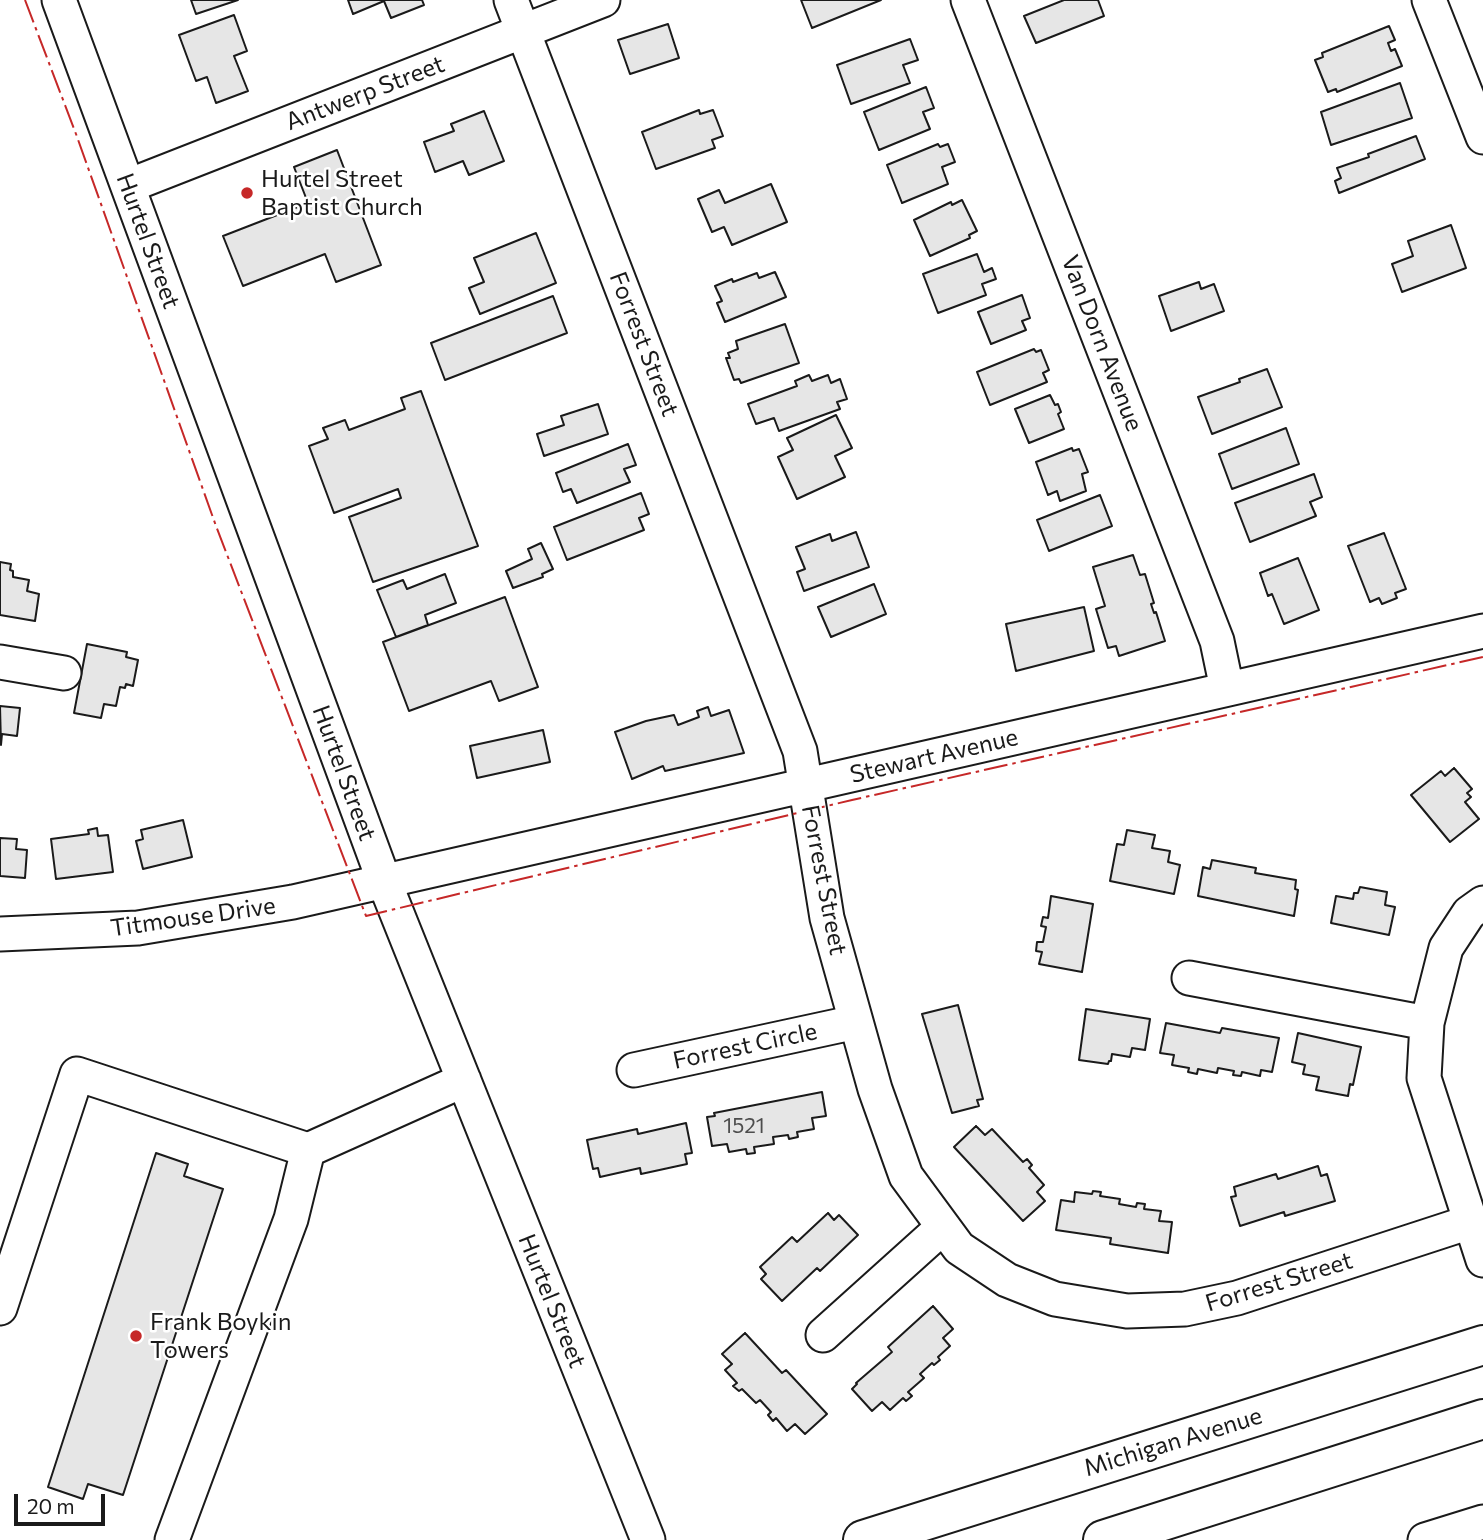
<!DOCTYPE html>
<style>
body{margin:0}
#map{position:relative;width:1483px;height:1540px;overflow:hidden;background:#fff;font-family:Commissioner,sans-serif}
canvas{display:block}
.scale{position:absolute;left:14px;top:1494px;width:91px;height:32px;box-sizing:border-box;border:4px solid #1a1a1a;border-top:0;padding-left:9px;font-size:21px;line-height:24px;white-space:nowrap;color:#1a1a1a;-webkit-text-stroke:5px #fff;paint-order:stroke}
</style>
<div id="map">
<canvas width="1483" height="1540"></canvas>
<div class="scale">20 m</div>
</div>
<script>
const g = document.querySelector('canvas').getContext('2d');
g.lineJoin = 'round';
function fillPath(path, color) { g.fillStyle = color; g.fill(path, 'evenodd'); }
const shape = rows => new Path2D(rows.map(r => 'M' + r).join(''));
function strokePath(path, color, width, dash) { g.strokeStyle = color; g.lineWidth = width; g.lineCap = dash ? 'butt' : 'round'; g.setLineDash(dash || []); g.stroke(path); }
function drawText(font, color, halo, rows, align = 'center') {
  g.font = font + ' Commissioner,sans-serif'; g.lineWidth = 5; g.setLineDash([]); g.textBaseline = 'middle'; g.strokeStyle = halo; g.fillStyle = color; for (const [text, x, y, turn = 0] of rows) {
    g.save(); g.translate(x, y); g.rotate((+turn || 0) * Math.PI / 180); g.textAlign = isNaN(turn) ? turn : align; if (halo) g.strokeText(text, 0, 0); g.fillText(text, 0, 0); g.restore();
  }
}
const building = shape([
 [191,0,238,0,196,14,191,0],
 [348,0,422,0,424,5,391,18,384,1,353,14,348,0],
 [801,0,881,0,812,28,801,0],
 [1064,0,1098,0,1104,16,1036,43,1024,16,1064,0],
 [234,15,247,51,234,56,248,91,216,103,207,77,196,81,179,35,234,15],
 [668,24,679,58,630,74,618,40,668,24],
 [1389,26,1395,40,1388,43,1391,51,1395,49,1402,66,1337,92,1336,89,1328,92,1315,60,1323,57,1322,53,1389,26],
 [910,39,918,60,903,65,910,83,851,104,837,65,910,39],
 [1400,83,1412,118,1331,145,1321,112,1400,83],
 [926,87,934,108,923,112,930,129,879,150,864,112,926,87],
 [699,110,700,114,713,110,723,136,712,140,715,148,656,169,642,132,699,110],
 [484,111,504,161,469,175,463,161,435,172,424,142,454,131,451,124,484,111],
 [1416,136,1425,159,1339,193,1335,181,1341,178,1337,168,1369,157,1368,154,1416,136],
 [938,144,940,147,948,144,955,162,942,167,948,184,902,203,887,165,938,144],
 [337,150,381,265,336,282,325,254,243,286,223,236,308,203,294,167,337,150],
 [771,184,787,222,732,245,724,227,712,232,698,199,719,190,725,203,771,184],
 [962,200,977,231,969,235,970,238,930,256,914,220,951,202,952,205,962,200],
 [1451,225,1466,268,1402,292,1392,264,1413,256,1408,241,1451,225],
 [536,233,556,283,480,314,469,288,484,282,474,258,536,233],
 [977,254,984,272,992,268,996,279,982,284,986,295,938,313,923,274,977,254],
 [775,272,786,297,725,322,717,303,722,301,715,286,732,279,733,282,757,273,759,278,775,272],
 [1199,282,1201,289,1214,284,1224,311,1171,331,1159,296,1199,282],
 [1022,295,1030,318,1022,321,1026,330,991,344,978,312,1022,295],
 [553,296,567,333,445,380,431,343,553,296],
 [785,324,799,363,741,383,739,379,734,380,726,358,730,358,728,353,738,349,736,341,785,324],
 [1034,349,1036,352,1041,350,1049,370,1043,373,1047,382,990,405,977,372,1034,349],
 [1267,369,1282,407,1212,434,1198,397,1240,382,1239,379,1267,369],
 [809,375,812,381,828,375,831,383,840,379,847,399,837,402,840,409,779,431,774,418,756,424,748,404,797,386,795,381,809,375],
 [421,391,478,546,373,582,349,517,401,498,398,489,334,513,309,446,328,439,323,428,345,420,349,430,405,409,401,398,421,391],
 [1050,395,1055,405,1058,404,1061,412,1058,414,1064,429,1029,443,1015,409,1050,395],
 [598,404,608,434,544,456,537,434,564,425,561,416,598,404],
 [836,415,852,448,835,456,845,477,797,499,778,457,793,450,787,438,836,415],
 [1286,428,1299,464,1232,489,1219,454,1286,428],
 [628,444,636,465,624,469,630,482,577,503,571,489,563,492,556,473,628,444],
 [1072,448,1073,451,1079,449,1088,472,1082,474,1086,491,1060,501,1057,491,1048,495,1036,462,1072,448],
 [1314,474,1322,497,1310,502,1316,516,1250,542,1235,503,1314,474],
 [641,493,649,514,639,518,644,530,567,560,554,527,641,493],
 [1100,495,1112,526,1049,551,1037,520,1100,495],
 [856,532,869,567,804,591,797,572,805,569,796,547,830,534,832,541,856,532],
 [1384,533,1406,589,1395,593,1397,598,1382,604,1379,598,1370,602,1348,546,1384,533],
 [541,543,553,569,542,574,543,577,513,588,506,571,532,559,528,549,541,543],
 [1133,555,1140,575,1145,574,1154,603,1151,604,1154,613,1156,612,1165,641,1119,656,1116,646,1108,648,1096,609,1105,606,1093,567,1133,555],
 [1298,558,1319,610,1284,624,1272,594,1268,596,1260,573,1298,558],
 [0,562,11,564,10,570,13,571,13,577,29,580,27,591,39,594,35,621,0,615,0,562],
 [445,574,456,603,425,615,428,625,396,637,377,590,403,580,407,589,445,574],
 [874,584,886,614,831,637,818,607,874,584],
 [505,597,538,687,499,701,491,681,409,711,383,642,505,597],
 [1084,607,1094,651,1016,671,1006,624,1084,607],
 [87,644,127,652,126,657,138,660,133,686,126,684,125,688,120,687,116,706,104,704,101,718,74,713,87,644],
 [0,706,20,708,17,736,2,734,1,745,0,706],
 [708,707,711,716,729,710,744,753,665,771,663,766,632,779,615,732,646,721,674,715,678,725,699,717,697,711,708,707],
 [543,730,550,762,477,778,470,746,543,730],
 [1454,768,1472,789,1467,793,1471,797,1465,802,1479,819,1450,842,1411,795,1441,771,1445,776,1454,768],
 [183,820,192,857,143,869,136,841,143,839,141,830,183,820],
 [97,828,98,836,108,835,113,872,56,879,51,839,89,834,88,830,97,828],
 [1127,830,1155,835,1152,848,1170,851,1168,862,1180,865,1174,894,1110,881,1117,844,1124,845,1127,830],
 [0,838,17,839,16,849,27,850,25,878,0,876,0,838],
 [1212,860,1256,868,1255,873,1296,880,1295,889,1298,890,1294,916,1198,896,1203,867,1210,869,1212,860],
 [1360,887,1387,892,1385,905,1395,907,1389,935,1331,923,1336,896,1353,899,1354,893,1358,893,1360,887],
 [1051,896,1093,904,1082,972,1039,964,1042,952,1036,951,1037,942,1043,942,1046,927,1041,926,1043,917,1048,918,1051,896],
 [958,1005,983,1099,977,1100,979,1106,952,1113,922,1014,958,1005],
 [1086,1009,1150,1019,1145,1050,1132,1048,1130,1057,1112,1054,1111,1061,1109,1061,1108,1064,1079,1060,1086,1009],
 [1166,1023,1220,1033,1222,1028,1279,1038,1272,1072,1261,1070,1260,1076,1242,1072,1241,1076,1233,1075,1234,1071,1218,1068,1217,1073,1198,1069,1197,1074,1188,1072,1189,1068,1172,1065,1174,1055,1160,1053,1166,1023],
 [1298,1033,1361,1047,1353,1085,1350,1084,1348,1096,1316,1090,1319,1077,1303,1074,1305,1065,1292,1062,1298,1033],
 [822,1092,826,1116,812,1118,814,1129,797,1132,798,1137,789,1139,788,1135,773,1137,774,1144,754,1147,755,1153,747,1154,746,1149,729,1152,727,1144,712,1146,707,1117,715,1116,714,1113,822,1092],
 [686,1123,692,1153,685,1154,687,1164,641,1174,640,1168,600,1177,598,1168,593,1169,587,1140,637,1129,638,1134,686,1123],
 [976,1126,985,1135,992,1129,1023,1162,1027,1159,1032,1165,1029,1168,1044,1185,1037,1192,1045,1201,1023,1221,954,1147,976,1126],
 [156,1153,188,1164,184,1176,223,1189,123,1495,88,1484,83,1499,48,1487,156,1153],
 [1318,1166,1321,1176,1327,1174,1335,1201,1285,1216,1284,1212,1240,1226,1231,1197,1236,1196,1234,1187,1276,1174,1278,1179,1318,1166],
 [1093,1191,1101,1192,1100,1196,1120,1199,1119,1204,1136,1207,1137,1203,1145,1204,1144,1209,1161,1211,1159,1221,1172,1222,1168,1253,1110,1244,1111,1238,1056,1230,1061,1200,1074,1202,1075,1192,1092,1194,1093,1191],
 [828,1213,834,1220,839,1215,858,1235,820,1271,817,1268,782,1301,761,1279,766,1274,760,1267,792,1237,797,1242,828,1213],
 [933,1306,953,1329,943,1338,950,1346,938,1357,940,1360,934,1365,932,1363,920,1374,924,1378,908,1392,912,1396,906,1401,903,1398,890,1410,882,1402,872,1411,852,1389,857,1384,856,1383,892,1352,888,1347,933,1306],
 [745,1333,782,1373,786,1370,827,1414,805,1434,795,1424,787,1431,776,1418,773,1421,768,1415,771,1412,760,1400,756,1403,742,1389,739,1391,733,1386,737,1383,725,1370,732,1364,722,1354,745,1333]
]);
fillPath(building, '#e6e6e6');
strokePath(building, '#1a1a1a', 2);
const minor = shape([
 [59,0,384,881,648,1540],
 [511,0,800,751,827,918,875,1089,906,1176,959,1248,1007,1280,1055,1299,1127,1311,1185,1309,1237,1298,1470,1222],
 [968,0,1217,641,1227,689],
 [1429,0,1483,137],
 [128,186,603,0],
 [0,662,64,673],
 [1483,903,1469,913,1446,948,1427,1023,1424,1078,1483,1260],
 [0,934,138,928,293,902,1483,631],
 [1189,978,1427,1023],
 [634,1070,856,1022],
 [0,1308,77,1074,308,1150,464,1080],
 [823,1335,943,1227],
 [172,1540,291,1219,308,1150],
 [1425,1540,1483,1522]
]);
const major = shape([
 [863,1540,1483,1345],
 [1103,1540,1483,1419]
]);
strokePath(minor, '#1a1a1a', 37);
strokePath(major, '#1a1a1a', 42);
strokePath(minor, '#fff', 33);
strokePath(major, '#fff', 38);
strokePath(shape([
 [25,0,76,134,216,526,366,916,852,800,1483,657]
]), '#c62828', 2, [24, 5, 3.5, 5]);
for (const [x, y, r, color] of [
 [247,193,7,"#c62828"],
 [136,1336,7,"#c62828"]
]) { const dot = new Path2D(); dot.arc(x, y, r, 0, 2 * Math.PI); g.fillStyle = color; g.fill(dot); strokePath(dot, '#fff', 2.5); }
drawText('21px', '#4d4d4d', null, [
 ["1521",744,1126]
]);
drawText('24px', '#1a1a1a', '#fff', [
 ["Antwerp Street",365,93,-21],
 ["Hurtel Street",148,241,70],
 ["Van Dorn Avenue",1102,343,69],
 ["Forrest Street",644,344,69],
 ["Stewart Avenue",934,756,-13],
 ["Hurtel Street",344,773,70],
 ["Forrest Street",824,880,79],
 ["Titmouse Drive",193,917,-8],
 ["Forrest Circle",745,1046,-12],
 ["Forrest Street",1279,1282,-17],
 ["Hurtel Street",552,1301,68],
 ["Michigan Avenue",1173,1442,-17]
]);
drawText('24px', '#1a1a1a', '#fff', [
 ["Hurtel Street",261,179],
 ["Baptist Church",261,207],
 ["Frank Boykin",150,1322],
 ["Towers",150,1350]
], 'left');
</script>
